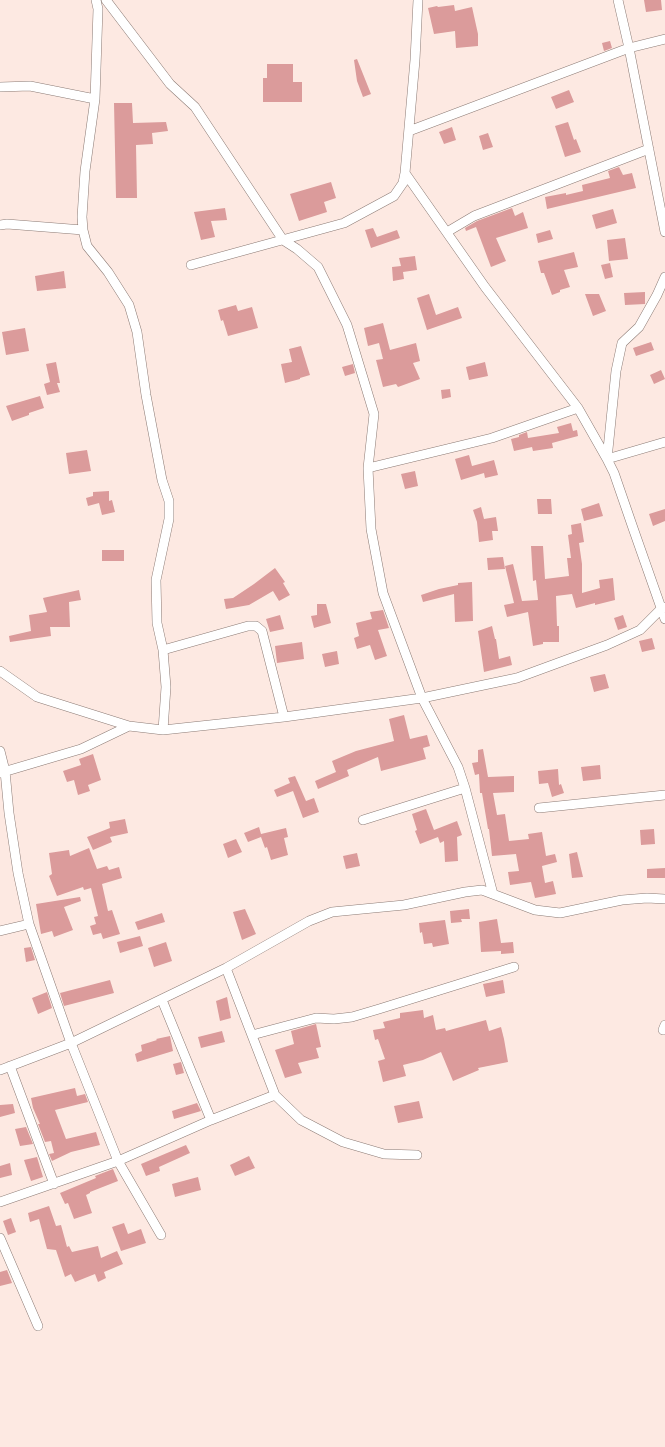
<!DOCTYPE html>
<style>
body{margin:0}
canvas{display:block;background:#fde9e2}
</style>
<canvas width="665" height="1447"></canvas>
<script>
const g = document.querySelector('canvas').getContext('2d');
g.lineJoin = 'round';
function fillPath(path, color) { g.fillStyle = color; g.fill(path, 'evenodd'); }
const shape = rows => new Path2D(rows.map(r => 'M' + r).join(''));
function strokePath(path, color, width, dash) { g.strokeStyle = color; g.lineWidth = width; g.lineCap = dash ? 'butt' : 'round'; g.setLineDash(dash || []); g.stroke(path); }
fillPath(shape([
 [644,0,661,0,662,10,646,12],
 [454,5,455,11,472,7,478,34,478,46,456,48,455,31,434,34,428,8,437,6,438,7],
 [610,41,612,48,604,51,602,43],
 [357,59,371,94,363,97,357,81,354,60],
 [267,64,293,64,293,82,302,82,302,102,263,102,263,78,267,78],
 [569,90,574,102,556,109,551,97],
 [114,103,132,103,133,123,166,122,168,131,152,133,153,144,136,145,137,198,116,198],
 [568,122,574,140,576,139,581,152,565,157,555,126],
 [452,127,456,140,444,144,439,132],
 [488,133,493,147,483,150,479,136],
 [619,167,623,175,632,173,636,188,547,209,545,197,566,193,566,195,583,191,582,185,610,178,608,171],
 [331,182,336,198,324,202,327,212,299,221,290,194],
 [225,208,227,220,211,221,215,237,201,240,194,212],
 [512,208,515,216,523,212,528,228,496,238,506,261,491,267,476,227,466,231,465,228,477,221],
 [613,209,617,223,596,229,592,215],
 [373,228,377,237,397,230,400,238,371,248,365,230],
 [550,230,553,239,538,243,536,234],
 [625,238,628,259,609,261,607,240],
 [574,252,578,267,564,270,570,287,560,290,560,292,552,295,544,273,541,273,538,261],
 [415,256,417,270,403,272,404,279,393,281,392,267,401,266,399,258],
 [610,263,613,277,605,279,601,265],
 [64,271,66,288,37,291,35,276],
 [645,292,645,304,625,305,624,293],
 [429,294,436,315,458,307,462,318,427,330,417,298],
 [585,294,599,294,606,311,593,316],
 [236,305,238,311,252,307,258,328,228,336,223,320,221,321,218,310],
 [383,323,390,350,416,343,420,361,413,363,420,379,398,387,396,384,383,387,376,360,383,359,379,343,368,346,364,328],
 [25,328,29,351,6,355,2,332],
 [651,342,654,350,636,356,633,348],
 [301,346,310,375,300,378,300,379,285,383,281,364,292,362,289,349],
 [56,362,60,383,57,383,60,392,47,395,44,384,50,382,46,364],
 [485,362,488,376,469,380,466,367],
 [353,364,355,373,345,376,342,367],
 [661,370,665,379,654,384,650,375],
 [450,389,451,397,442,399,441,390],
 [40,396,44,408,29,413,29,415,12,421,6,406],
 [571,423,573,431,577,430,578,436,552,443,553,448,533,451,532,447,514,451,511,439,519,437,519,435,527,432,528,438,559,433,557,427],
 [87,450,91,471,69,474,66,453],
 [469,455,472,466,494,460,498,475,485,478,484,473,461,480,455,459],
 [415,471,418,486,405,489,401,474],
 [109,491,109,501,112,500,115,512,102,515,99,503,88,506,86,498,93,496,93,492],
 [537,499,551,499,552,514,538,514],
 [599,503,603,516,584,521,581,509],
 [481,507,484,519,496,517,498,531,492,531,493,540,479,542,477,522,473,510],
 [665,509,665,521,653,526,649,514],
 [581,523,584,542,579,543,582,564,582,593,600,588,599,580,613,578,615,600,595,605,595,603,576,608,572,594,556,596,557,626,559,626,559,642,543,642,543,644,533,646,528,612,507,617,504,605,514,603,505,566,513,564,522,601,538,600,536,580,533,581,531,546,543,546,545,579,569,576,567,558,571,558,568,535,572,534,571,525],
 [102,550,124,550,124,561,102,561],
 [503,557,505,569,488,570,487,558],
 [275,568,285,582,283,583,290,595,279,601,273,591,249,605,226,609,224,599,233,598,254,584],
 [472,582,473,621,455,622,454,594,423,602,421,595,439,589,458,585,458,583],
 [79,590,81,600,69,602,70,627,50,627,51,636,10,642,9,636,31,631,29,615,47,612,43,598],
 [317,604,326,604,331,623,314,628,311,616,317,615],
 [383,610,389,628,378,630,387,656,375,660,370,645,357,649,354,638,359,636,356,623,372,619,370,612],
 [280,615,284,629,270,632,266,619],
 [623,615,627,627,618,630,614,618],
 [492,626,495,639,496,639,499,659,510,656,512,665,484,672,478,631],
 [652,638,655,649,642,652,639,641],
 [302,642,304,659,277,663,275,646],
 [337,651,339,664,325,667,322,654],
 [605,674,609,688,594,692,590,677],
 [404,715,410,739,427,735,430,746,423,748,426,759,381,771,378,757,347,770,349,776,318,789,315,781,336,772,332,761,356,751,394,741,389,719],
 [483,749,488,777,514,776,514,792,493,793,497,815,505,814,509,841,529,839,528,834,542,832,546,856,555,854,557,862,542,866,545,883,553,881,556,894,535,898,531,882,510,885,508,872,519,871,516,854,492,856,489,829,488,829,482,793,480,793,479,774,475,775,472,763,478,762,478,750],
 [93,754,101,780,88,785,90,791,78,795,74,780,67,782,63,771,81,765,79,759],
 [600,765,601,779,583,781,581,767],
 [558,769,559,785,561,784,564,793,552,797,548,783,539,784,538,771],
 [295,776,306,801,314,798,319,812,303,818,293,791,277,797,274,790,290,783,288,778],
 [426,809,434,830,457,821,462,835,457,837,458,861,445,862,444,841,440,843,438,837,420,844,415,831,417,830,412,814],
 [125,819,128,833,110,837,112,842,93,850,87,837,110,828,109,822],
 [259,827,261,834,286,828,288,837,284,838,288,855,271,860,267,847,265,848,261,837,248,842,244,833],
 [654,829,655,844,641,845,640,830],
 [236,839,242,852,228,858,223,844],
 [89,848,97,869,107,866,109,870,119,867,122,878,102,884,108,911,112,910,120,934,103,939,101,933,93,935,90,926,96,924,94,917,98,916,91,888,84,890,83,887,57,896,49,876,52,874,49,853,69,850,70,856],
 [577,852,583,877,572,878,569,854],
 [357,853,360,866,346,869,343,856],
 [665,868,665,878,647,878,647,869],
 [80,897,81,901,64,907,73,930,54,937,52,931,41,934,36,904],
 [245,909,256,934,242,940,233,912],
 [469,909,470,919,461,919,462,922,451,923,450,911],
 [162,913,165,922,138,930,135,922],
 [497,919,501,943,513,942,514,953,501,954,501,951,481,952,479,922],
 [445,920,449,944,433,947,432,943,424,944,422,932,420,933,419,923],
 [140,936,143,946,120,953,117,942],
 [166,942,172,961,154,967,148,948],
 [31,947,35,960,26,962,24,948],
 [110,980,114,993,64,1006,60,993],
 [503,980,505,993,486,997,483,984],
 [47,992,52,1008,38,1014,32,998],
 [227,997,231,1018,220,1021,216,1001],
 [423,1010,424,1018,433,1015,436,1030,445,1028,446,1031,486,1020,489,1031,501,1027,504,1039,508,1062,478,1068,479,1070,453,1081,441,1052,423,1060,403,1065,406,1076,383,1082,378,1061,385,1059,378,1039,375,1040,373,1030,385,1028,383,1022,400,1018,400,1013],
 [316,1024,321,1047,316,1048,319,1058,298,1063,302,1073,285,1078,275,1050,294,1044,291,1031],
 [222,1031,225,1042,201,1048,198,1037],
 [170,1036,173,1051,137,1062,135,1054,142,1051,141,1045,157,1040,156,1039],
 [181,1062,184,1073,176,1075,173,1064],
 [75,1088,77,1096,85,1094,88,1102,55,1110,66,1139,96,1132,100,1145,71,1152,52,1161,49,1154,54,1153,51,1141,45,1142,38,1124,40,1124,33,1108,31,1098],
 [419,1101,423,1118,398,1123,394,1106],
 [197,1103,201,1111,174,1119,172,1111],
 [13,1104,15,1113,0,1117,0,1105],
 [26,1127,33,1144,20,1146,15,1129],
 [186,1145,190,1153,159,1167,160,1171,146,1176,141,1164],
 [249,1156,255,1168,235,1176,230,1165],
 [37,1157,43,1177,31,1181,24,1160],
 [10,1163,12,1175,0,1178,0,1166],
 [113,1169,118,1181,90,1192,90,1193,86,1195,92,1213,74,1219,68,1203,65,1204,60,1193,96,1178,95,1176],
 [198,1177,201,1190,175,1197,172,1184],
 [49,1206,56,1226,61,1225,67,1247,69,1246,72,1252,98,1246,101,1258,117,1251,123,1264,104,1272,106,1278,98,1282,95,1274,75,1282,71,1274,65,1277,56,1250,47,1249,39,1219,30,1222,28,1213],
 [11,1218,16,1232,8,1235,3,1221],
 [124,1223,128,1234,141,1229,146,1243,121,1251,112,1227],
 [7,1270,12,1283,0,1286,0,1272]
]), '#db9b9b');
const minor = shape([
 [96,0,98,9,95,99,85,171,82,217,83,230,87,246,108,272,129,305,137,332,146,395,162,480,169,501,169,519,156,580,157,623,163,650,166,687,163,730],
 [106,0,170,84,195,107,283,240,297,249,318,267,347,325,374,414,368,468,371,529,383,593,422,698,458,767,465,788,493,894],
 [618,0,629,48,665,232],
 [0,87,30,86,95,99],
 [409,131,629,48,665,39],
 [405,173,485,287,578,408,607,459,665,442],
 [0,225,7,224,83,230],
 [447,232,474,216,649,149],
 [191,265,344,223,394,196,403,183,405,173,415,60,418,0],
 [665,277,657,295,639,327,622,343,616,371,607,459,614,473,633,528,665,619],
 [368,468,492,438,578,408],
 [163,650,248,626,256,626,262,631,284,717],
 [0,671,37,697,129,726,163,730,284,717,422,698,517,678,607,645,640,630,661,609,665,607],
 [0,751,5,771,9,813,18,873,29,924,71,1043,118,1161,161,1235],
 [0,773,81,749,129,726],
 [539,808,665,795],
 [363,820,465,788],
 [0,931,29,924],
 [226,968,275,1095,301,1120,343,1142,384,1154,417,1155],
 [162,1000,211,1120],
 [663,1030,665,1025],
 [252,1035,316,1018,334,1019,352,1017,379,1009,514,967],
 [10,1066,54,1184],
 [0,1070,71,1043,226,968,309,921,332,912,404,905,465,892,482,890,535,910,560,913,622,900,647,898,665,899],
 [0,1202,118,1161,211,1120,275,1095],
 [0,1238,38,1326]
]);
strokePath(minor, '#8c7b75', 10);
strokePath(minor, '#fff', 9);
</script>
